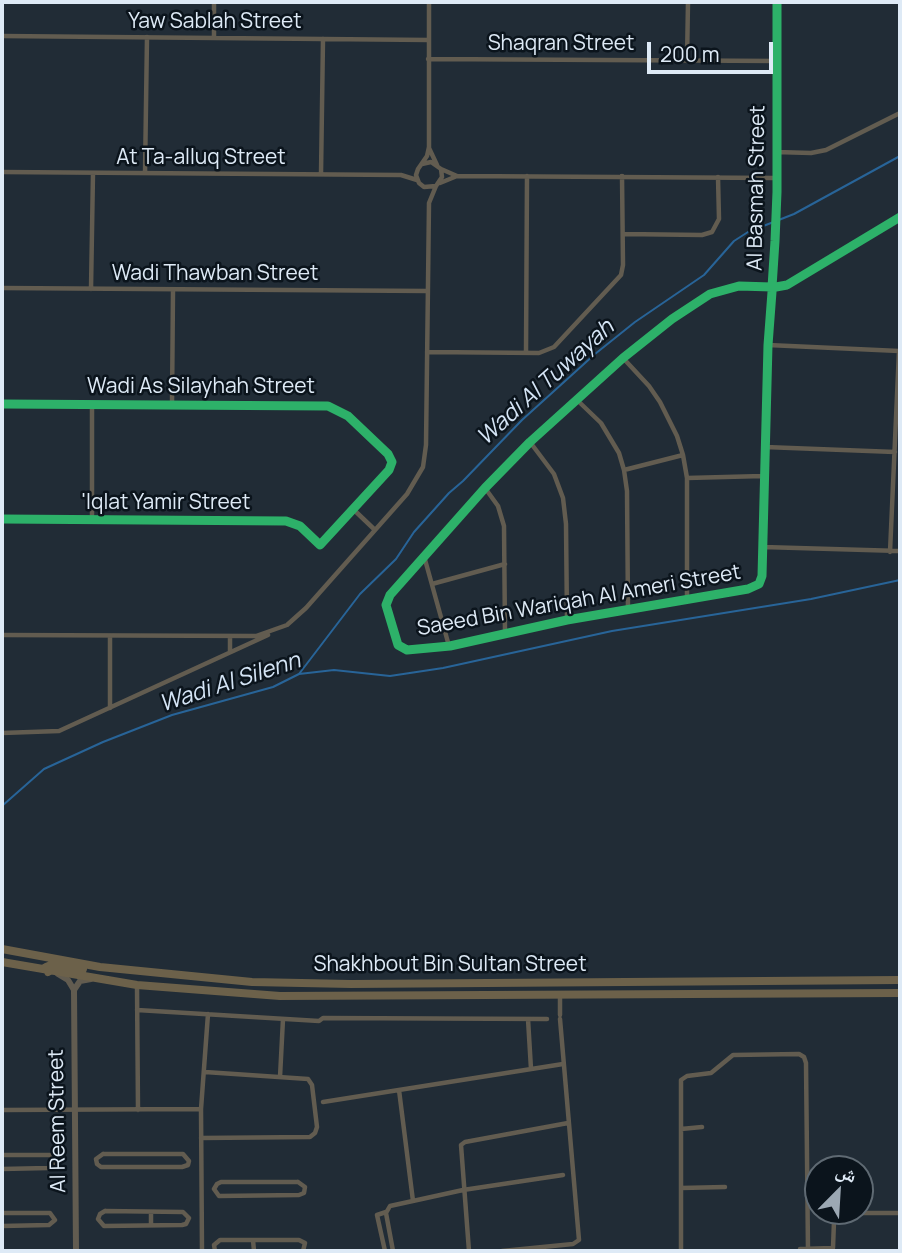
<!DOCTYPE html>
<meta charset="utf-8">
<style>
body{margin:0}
#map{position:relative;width:902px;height:1253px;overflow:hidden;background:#212c36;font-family:Manrope,"Noto Naskh Arabic",sans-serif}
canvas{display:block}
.frame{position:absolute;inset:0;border:4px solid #deeaf6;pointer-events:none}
.north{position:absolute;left:804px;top:1155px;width:70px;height:70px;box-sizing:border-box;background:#0b141c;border:2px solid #5f6a73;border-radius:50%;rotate:24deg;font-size:19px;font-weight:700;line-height:28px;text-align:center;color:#deeaf6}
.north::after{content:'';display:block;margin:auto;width:24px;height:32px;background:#9ca8b3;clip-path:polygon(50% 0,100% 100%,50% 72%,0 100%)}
.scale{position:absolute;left:647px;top:42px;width:126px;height:32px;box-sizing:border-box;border:4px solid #deeaf6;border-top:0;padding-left:9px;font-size:21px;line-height:24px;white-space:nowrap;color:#deeaf6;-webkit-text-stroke:5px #0b141c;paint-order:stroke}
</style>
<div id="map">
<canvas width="902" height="1253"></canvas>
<div class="frame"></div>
<div class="north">ش</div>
<div class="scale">200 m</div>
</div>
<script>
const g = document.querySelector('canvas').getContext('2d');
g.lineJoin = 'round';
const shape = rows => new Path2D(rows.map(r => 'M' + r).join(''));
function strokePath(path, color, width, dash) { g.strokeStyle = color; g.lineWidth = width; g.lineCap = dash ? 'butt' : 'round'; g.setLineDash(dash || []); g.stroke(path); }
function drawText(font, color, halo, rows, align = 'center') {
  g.font = font + ' Manrope,sans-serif'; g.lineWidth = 5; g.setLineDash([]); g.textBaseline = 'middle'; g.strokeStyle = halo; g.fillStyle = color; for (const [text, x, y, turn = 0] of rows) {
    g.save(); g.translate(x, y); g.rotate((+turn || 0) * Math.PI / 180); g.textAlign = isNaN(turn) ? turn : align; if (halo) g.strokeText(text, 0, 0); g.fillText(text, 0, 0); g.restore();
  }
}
strokePath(shape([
 [299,674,360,594,396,559,414,532,449,493,463,481,522,420,595,354,635,322,704,275,734,241,748,232,794,214,900,156],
 [2,806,44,769,103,742,172,715,273,687,299,674,334,670,390,676,443,668,612,631,811,599,900,580]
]), '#286498', 2);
strokePath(shape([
 [777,2,777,192,775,241,772,287,772,292,768,345,762,576,759,584,748,589,567,620,450,646,407,650,398,645,386,605,390,595,485,488,530,442,623,358,672,319,710,294,739,286,772,287,776,287,787,285,900,217],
 [2,36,429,40],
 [214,38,214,2],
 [428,59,777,61],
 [687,61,688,2],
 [429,148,437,165],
 [776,152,811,153,826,150,900,113],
 [422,164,431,162,441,169,442,177,436,186,424,187,419,183,416,175,418,169,427,156,429,147,429,2],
 [441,169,457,176,775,178],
 [2,172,401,175,417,180],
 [145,173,147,37],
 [321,174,323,39],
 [440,183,457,176],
 [623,234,702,235,712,232,719,219,718,177],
 [2,288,428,291],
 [91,289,93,173],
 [768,345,899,351],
 [427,352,539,353,554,347,621,275,623,265,622,176],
 [526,353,527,176],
 [623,358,649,386,660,402,677,436,683,455,687,478,687,599],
 [576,399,601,423,619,453,624,470,627,491,628,610],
 [2,404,328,406,348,416,388,454,392,462,389,470,320,545,300,526,286,521,2,519],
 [172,405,173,290],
 [530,442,554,474,563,498,566,524,567,620],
 [765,447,895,452],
 [624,470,683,455],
 [687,478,763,476],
 [485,488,498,506,504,526,505,633],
 [353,509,375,530],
 [92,520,92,405],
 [763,547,900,551],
 [890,552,899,351],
 [424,556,449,646],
 [432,584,505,564],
 [2,635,256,636,287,625,306,608,407,494,423,467,426,445,429,203,436,186],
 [110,637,110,708],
 [230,637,230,652],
 [2,733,59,731,268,635],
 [137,986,138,1110],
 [137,1010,319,1021,323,1018,547,1019],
 [560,1015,560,995],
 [528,1019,531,1069],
 [280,1077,283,1019],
 [399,1090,413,1201],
 [323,1102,563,1064],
 [2,1110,201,1109],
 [681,1129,702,1127],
 [201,1138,310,1137,315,1133,317,1127,312,1085,308,1079,205,1072],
 [103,1154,183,1154,189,1161,188,1165,182,1167,101,1167,97,1164,96,1159,103,1154],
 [2,1155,50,1155,55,1162,48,1168,2,1169],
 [298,1182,305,1187,304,1193,299,1195,219,1196,214,1189,217,1184,221,1182,298,1182],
 [681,1188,725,1187],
 [105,1211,183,1212,189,1218,186,1224,182,1225,104,1226,98,1219,100,1214,105,1211],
 [2,1213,50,1213,55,1220,49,1225,2,1226],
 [151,1225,151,1212],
 [253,1240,254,1251],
 [833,1248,834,1221,840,1213,900,1213],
 [800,1249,832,1248],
 [202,1251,201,1109,208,1014],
 [215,1251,214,1245,220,1240,299,1240,305,1243,303,1251],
 [385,1251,377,1215,386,1212],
 [393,1251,386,1213,390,1206,463,1190,563,1175],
 [469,1251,461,1145,465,1142,568,1123],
 [502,1251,573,1244,579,1240,560,1019],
 [681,1251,681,1080,687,1076,711,1073,733,1055,799,1054,804,1057,806,1063,808,1251]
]), '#625c50', 4.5);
strokePath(shape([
 [58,974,68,980,74,990,76,1251],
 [74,990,80,981,91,979]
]), '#625c50', 6);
strokePath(shape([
 [2,949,100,967,252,982,351,984,900,980],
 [2,962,137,985,280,996,900,993],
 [48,972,46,967,51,965,83,969]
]), '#6c614a', 8);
strokePath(shape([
 [777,2,777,192,775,241,772,287,772,292,768,345,762,576,759,584,748,589,567,620,450,646,407,650,398,645,386,605,390,595,485,488,530,442,623,358,672,319,710,294,739,286,772,287,776,287,787,285,900,217],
 [2,404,328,406,348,416,388,454,392,462,389,470,320,545,300,526,286,521,2,519]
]), '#2db169', 9);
drawText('21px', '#deeaf6', '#0b141c', [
 ["Yaw Sablah Street",215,22],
 ["Shaqran Street",561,44],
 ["At Ta-alluq Street",201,158],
 ["Al Basmah Street",757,188,-89],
 ["Wadi Thawban Street",215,274],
 ["Wadi As Silayhah Street",201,387],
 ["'Iqlat Yamir Street",166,503],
 ["Saeed Bin Wariqah Al Ameri Street",579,601,-10],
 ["Shakhbout Bin Sultan Street",450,965],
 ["Al Reem Street",58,1121,-91]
]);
drawText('italic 23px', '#d5e5f6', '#0b141c', [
 ["Wadi Al Tuwayah",546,383,-42],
 ["Wadi Al Silenn",230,683,-18]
]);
</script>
